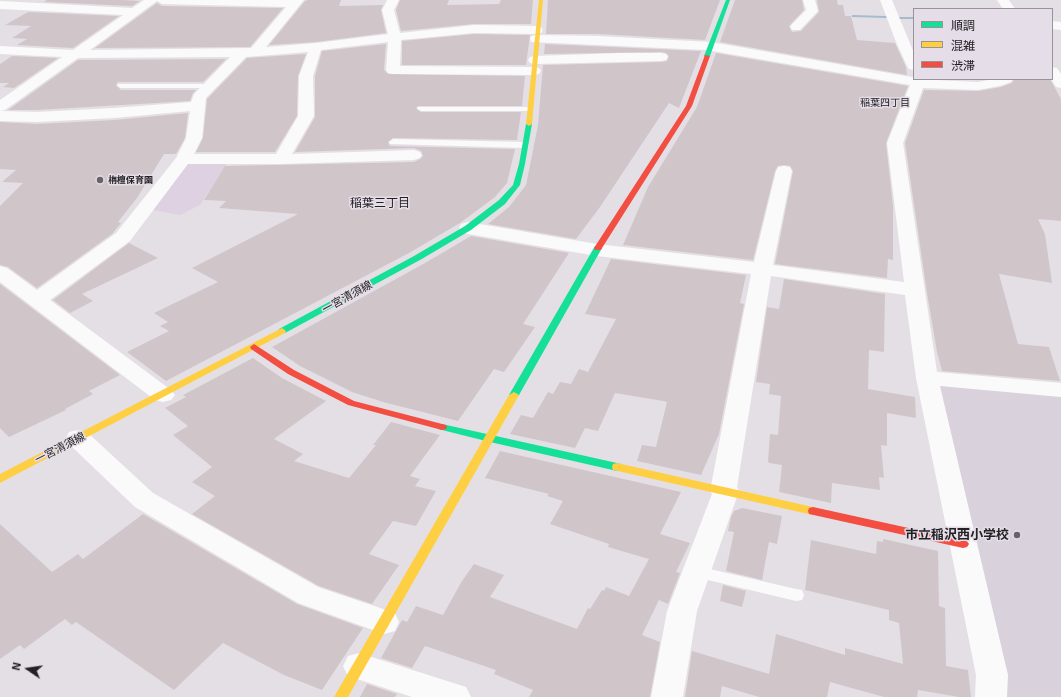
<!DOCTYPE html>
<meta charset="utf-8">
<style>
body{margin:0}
#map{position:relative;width:1061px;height:697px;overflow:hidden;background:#e4dfe5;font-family:"Exo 2","Noto Sans JP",sans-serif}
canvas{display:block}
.legend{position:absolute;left:913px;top:8px;width:140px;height:72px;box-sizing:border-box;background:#e5dde7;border:1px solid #989299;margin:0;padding:5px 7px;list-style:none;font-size:12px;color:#242125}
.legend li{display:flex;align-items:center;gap:8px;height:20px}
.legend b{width:20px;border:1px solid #989299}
.north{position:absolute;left:8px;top:649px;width:40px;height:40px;-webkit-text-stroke:3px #e5dde7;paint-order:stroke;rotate:283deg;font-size:11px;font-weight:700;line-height:16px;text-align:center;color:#242125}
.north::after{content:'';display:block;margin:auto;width:14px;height:18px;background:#242125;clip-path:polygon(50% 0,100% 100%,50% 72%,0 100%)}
</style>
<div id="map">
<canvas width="1061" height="697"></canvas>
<ul class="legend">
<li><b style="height:5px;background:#16e098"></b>順調</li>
<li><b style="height:5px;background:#ffcf43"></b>混雑</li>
<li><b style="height:5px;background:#f24e42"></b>渋滞</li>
</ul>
<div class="north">N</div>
</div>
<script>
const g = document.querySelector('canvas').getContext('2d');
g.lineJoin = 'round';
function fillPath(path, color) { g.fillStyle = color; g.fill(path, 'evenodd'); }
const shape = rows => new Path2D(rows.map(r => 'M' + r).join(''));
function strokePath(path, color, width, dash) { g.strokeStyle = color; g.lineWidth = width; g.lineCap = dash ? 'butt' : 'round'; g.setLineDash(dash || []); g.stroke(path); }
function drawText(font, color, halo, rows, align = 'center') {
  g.font = font + ' "Exo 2","Noto Sans JP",sans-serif'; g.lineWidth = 3; g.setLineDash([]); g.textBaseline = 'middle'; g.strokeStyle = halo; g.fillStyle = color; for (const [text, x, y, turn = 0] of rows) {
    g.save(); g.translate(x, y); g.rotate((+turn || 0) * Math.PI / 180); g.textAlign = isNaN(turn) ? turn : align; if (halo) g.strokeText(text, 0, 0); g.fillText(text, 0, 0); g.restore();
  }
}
fillPath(shape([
 [945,384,1061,395,1061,697,1003,697,940,386]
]), '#d9d1dc');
fillPath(shape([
 [189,160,229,160,200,205,180,215,152,210]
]), '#ded1e2');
fillPath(shape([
 [853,15,886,16,888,17,886,18,852,17,852,15,853,15],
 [899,17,914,17,914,19,898,19,898,17,899,17]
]), '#a7bbcf');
fillPath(shape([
 [47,0,122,0,140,1,132,6,44,2],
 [308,0,341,0,339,6,383,5,381,10,386,33,316,42,269,45,305,1],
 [400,0,449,0,447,5,499,4,501,0,533,0,531,24,474,24,401,31,396,10],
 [548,0,720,0,705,40,598,34,546,34],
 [735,0,802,0,804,10,789,26,792,32,801,31,819,12,817,0,837,0,838,5,843,5,845,16,851,16,857,40,895,43,906,67,907,75,720,42],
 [157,3,162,6,283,8,250,47,95,48],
 [28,12,119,16,73,48,17,45,27,39,12,38,31,26,5,25],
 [474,34,530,35,526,65,402,65,402,41],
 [386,44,384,70,388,74,525,76,522,106,418,106,416,108,421,112,521,112,517,140,393,138,388,142,390,146,515,149,507,183,495,197,460,223,409,253,166,381,127,352,169,331,160,326,168,322,154,313,218,282,192,268,298,214,219,208,226,201,204,200,225,166,414,162,420,159,423,156,421,151,414,148,295,152,315,117,315,76,322,51],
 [545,44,701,51,679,108,669,103,600,207,576,239,488,224,509,207,526,185,538,125,543,65,661,62,667,61,669,56,666,53,661,52,544,54],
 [716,53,908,86,886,143,893,206,893,260,888,259,887,278,775,264,793,171,790,166,784,165,778,166,775,171,753,260,623,245,648,187,697,107],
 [306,54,298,76,297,116,275,152,196,152,203,138,207,99,247,58],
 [12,56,58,58,14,88,3,87,9,83,0,83,0,64],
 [226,59,203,82,118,82,116,85,121,90,196,90,193,93,190,101,37,110,8,110,78,60],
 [1014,79,1050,79,1061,99,1061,221,1038,219,1045,234,1052,283,999,274,1018,344,1049,347,1060,381,942,371,937,352,927,293,905,143,924,90,978,91,1001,87,1012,83],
 [188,113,185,138,176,154,164,154,137,198,118,222,121,223,112,234,37,288,8,267,0,265,0,206,23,183,2,182,16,170,0,169,0,122,37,124,114,120],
 [471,236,569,253,523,324,535,327,504,372,494,369,458,421,383,402,352,392,300,366,272,347,425,263],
 [129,243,158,258,82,294,93,301,70,313,53,300],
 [611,259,746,275,740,303,744,304,719,434,701,475,637,461,642,445,656,447,667,402,663,401,615,393,598,431,585,428,575,448,510,434,521,415,533,418,548,392,553,394,560,382,571,384,579,369,588,372,616,319,585,314],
 [784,279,885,294,884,352,869,350,868,389,915,397,916,418,887,413,887,446,881,445,884,478,879,477,880,490,832,483,831,503,779,492,782,465,769,463,768,461,770,434,778,435,781,396,769,394,770,384,756,382,767,307,779,309],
 [0,284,120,375,89,391,93,394,65,409,66,410,9,437,0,428],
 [253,358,282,378,326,401,274,439,303,454,294,461,349,478,376,445,373,445,391,422,440,435,410,476,420,479,415,486,436,491,416,526,393,521,369,554,399,565,372,604,319,586,192,514,215,496,192,482,212,467,173,435,188,426,165,408,186,397,183,395],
 [500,451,681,492,660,534,690,543,676,572,680,573,668,604,659,600,642,635,660,642,650,697,529,697,533,690,494,674,496,670,425,646,412,668,381,658,402,620,407,622,416,606,443,615,462,581,474,564,504,575,490,597,577,629,588,608,590,609,602,590,604,591,606,587,629,596,649,559,608,547,609,544,550,524,563,501,547,496,549,494,485,478],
 [742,508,782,516,777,544,769,542,762,580,726,571,734,532,728,531,731,517,734,511],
 [143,514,297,604,363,628,322,690,284,675,223,643,174,690,76,622,72,625,65,619,24,649,20,645,0,659,0,524,52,572,78,554,83,559],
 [883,539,938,551,939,606,945,608,946,666,968,670,971,697,959,697,918,690,917,697,884,697,830,682,827,697,759,697,722,686,720,697,685,697,692,651,769,674,776,634,845,655,845,648,903,664,899,623,889,620,889,610,805,590,811,540,876,554,877,541,883,542],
 [723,585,746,591,742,607,720,601],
 [367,684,397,694,395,697,360,697]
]), '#d0c6c9');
fillPath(shape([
 [118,84,210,84,214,86,210,88,121,88,117,86,118,84],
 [418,107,530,107,534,109,530,111,421,111,417,109,418,107],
 [393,139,525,142,529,145,525,148,390,144,389,142,393,139],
 [697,566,796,589,802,590,804,595,802,600,796,601,691,576,689,572,691,568,697,566]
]), '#fbfafb');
fillPath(shape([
 [144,0,304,0,266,47,316,43,388,34,382,10,387,0,399,0,394,10,400,33,474,25,537,26,541,27,543,30,541,33,537,34,474,33,401,40,400,66,534,67,539,68,541,71,539,74,534,75,393,74,388,73,386,70,388,42,321,50,313,76,314,116,292,154,414,150,420,152,422,155,420,158,414,160,281,164,188,164,130,241,50,300,171,390,175,395,171,400,163,402,155,400,0,282,0,266,7,268,37,290,116,233,176,158,186,138,190,111,114,118,37,122,0,121,0,100,62,57,0,54,0,46,73,50,123,15,0,9,0,1,132,8,144,0],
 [157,1,162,4,286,7,251,48,90,50,157,1],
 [308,52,299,76,298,116,276,154,194,154,202,138,206,98,246,57,308,52],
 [230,57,194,94,191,102,114,108,37,112,0,111,5,110,78,58,230,57],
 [803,0,815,0,818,11,800,30,792,30,790,27,792,24,806,10,803,0],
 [880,0,892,0,914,53,914,70,909,69,907,66,896,42,880,0],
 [997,0,1009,0,1015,9,1003,9,997,0],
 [1052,21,1061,22,1061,30,1052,29,1052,21],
 [536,35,598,36,711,42,912,77,914,76,914,79,978,82,993,79,1013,79,1011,82,1000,86,978,90,923,88,903,143,937,372,1061,383,1061,397,940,386,1008,675,1007,697,975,697,976,675,916,378,905,295,771,276,737,487,739,491,697,611,683,697,651,697,667,611,712,494,710,491,751,274,597,256,468,234,461,232,459,228,461,224,468,222,597,244,754,262,776,171,778,167,784,166,790,167,792,171,773,265,904,282,887,143,910,85,706,50,531,42,530,39,531,36,536,35],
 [620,53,661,53,666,54,668,57,666,60,661,61,535,64,530,63,528,60,530,57,535,56,620,53],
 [1052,67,1057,68,1061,74,1061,88,1056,87,1051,79,1052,79,1052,67],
 [78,430,87,432,153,493,318,587,395,613,399,622,395,631,384,634,298,603,135,507,69,444,66,438,69,432,78,430],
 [359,653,466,687,471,697,412,697,348,676,343,666,348,656,359,653]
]), '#fbfafb');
fillPath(shape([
 [726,0,730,0,710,56,705,57,704,56,726,0],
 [529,122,532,124,525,164,520,185,505,204,471,230,420,260,285,333,279,333,278,331,279,329,414,256,465,226,499,200,513,185,519,164,526,124,529,122],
 [595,246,601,246,602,248,519,395,517,397,511,397,509,395,595,246],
 [442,424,617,463,621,464,622,467,621,470,617,471,490,442,438,429,437,427,438,425,442,424]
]), '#16e098');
fillPath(shape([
 [539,0,543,0,532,124,529,126,526,124,539,0],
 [282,328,286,331,285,333,0,483,0,474,282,328],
 [514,392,519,395,348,697,334,697,509,395,514,392],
 [617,463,813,507,817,508,818,511,817,514,813,515,613,470,612,467,613,464,617,463]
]), '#ffcf43');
fillPath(shape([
 [705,55,710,56,692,106,602,248,601,250,595,250,594,248,686,106,705,55],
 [254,344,294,370,354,401,446,425,447,427,446,429,442,430,348,405,288,374,251,349,250,347,254,344],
 [813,507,963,540,967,541,969,544,967,547,963,548,809,514,808,511,809,508,813,507]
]), '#f24e42');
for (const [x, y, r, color] of [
 [100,180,4,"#676468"],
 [1017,535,4,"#676468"]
]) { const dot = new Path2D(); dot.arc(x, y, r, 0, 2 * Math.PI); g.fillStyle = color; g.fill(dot); strokePath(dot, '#e5dde7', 1.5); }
drawText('bold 9px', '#242125', '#e5dde7', [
 ["栴檀保育園",108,180]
], 'left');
drawText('10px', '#242125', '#e5dde7', [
 ["稲葉四丁目",885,103]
]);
drawText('11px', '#242125', '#e5dde7', [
 ["一宮清須線",347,297,-29],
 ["一宮清須線",60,448,-27]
]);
drawText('12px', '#242125', '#e5dde7', [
 ["稲葉三丁目",380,203]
]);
drawText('bold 13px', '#242125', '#e5dde7', [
 ["市立稲沢西小学校",1009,535]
], 'right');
</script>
